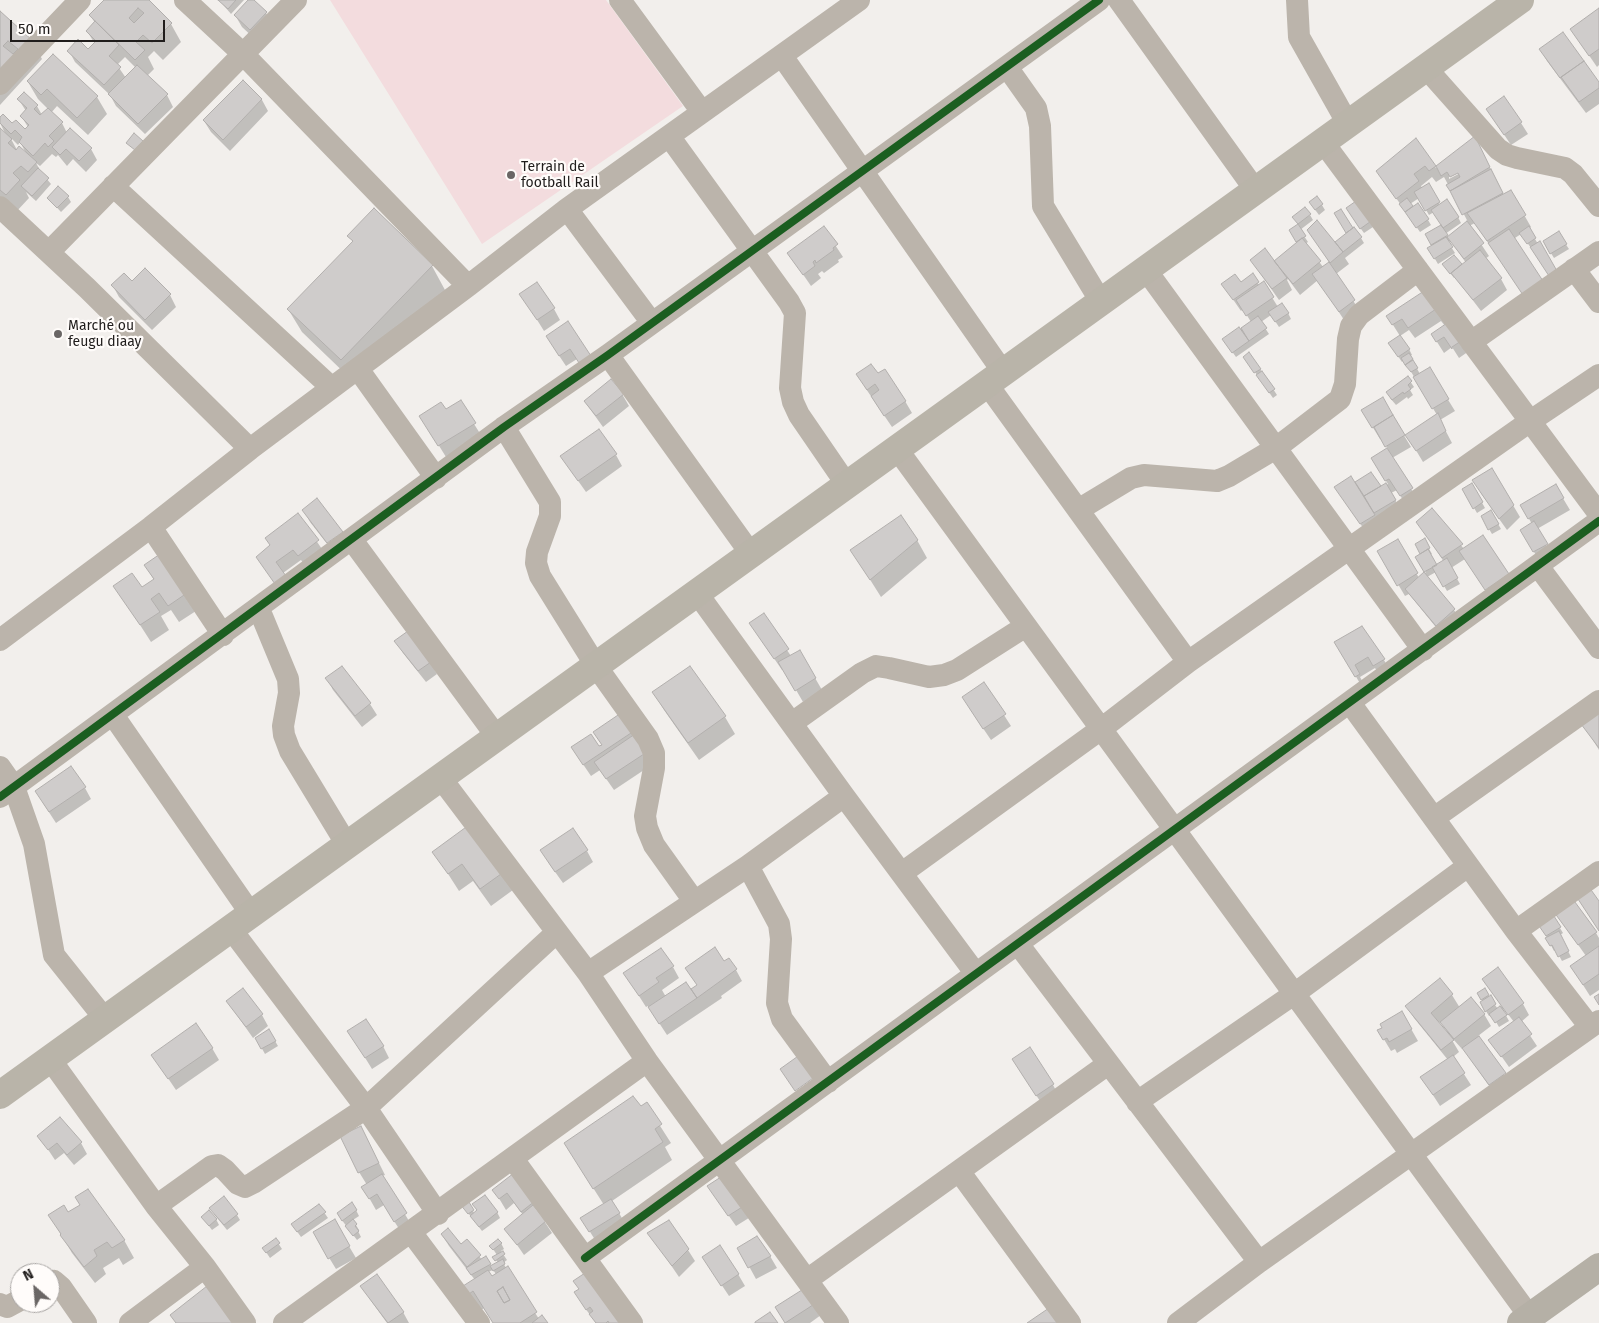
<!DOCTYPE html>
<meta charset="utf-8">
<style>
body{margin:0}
#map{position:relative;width:1599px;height:1323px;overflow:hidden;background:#f2efec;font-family:"Fira Sans",sans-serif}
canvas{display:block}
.north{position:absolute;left:10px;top:1263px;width:50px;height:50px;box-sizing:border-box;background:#fffcfa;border:1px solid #a6a3a1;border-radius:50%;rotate:333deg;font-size:14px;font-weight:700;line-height:20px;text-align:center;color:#201d1c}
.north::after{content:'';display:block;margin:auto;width:18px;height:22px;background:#6a6665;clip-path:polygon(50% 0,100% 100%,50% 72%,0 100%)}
.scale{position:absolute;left:10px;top:20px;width:155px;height:22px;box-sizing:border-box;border:2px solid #201d1c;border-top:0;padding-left:6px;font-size:15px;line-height:18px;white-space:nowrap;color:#201d1c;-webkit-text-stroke:4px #fffcfa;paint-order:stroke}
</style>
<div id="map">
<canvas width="1599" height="1323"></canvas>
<div class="north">N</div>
<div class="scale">50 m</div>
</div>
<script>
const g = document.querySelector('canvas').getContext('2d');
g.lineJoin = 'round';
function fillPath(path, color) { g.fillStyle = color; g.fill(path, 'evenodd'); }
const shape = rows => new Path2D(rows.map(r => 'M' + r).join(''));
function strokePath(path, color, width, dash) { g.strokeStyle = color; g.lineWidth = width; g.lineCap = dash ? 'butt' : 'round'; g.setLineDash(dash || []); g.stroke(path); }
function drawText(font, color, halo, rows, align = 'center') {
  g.font = font + ' "Fira Sans",sans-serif'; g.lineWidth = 4.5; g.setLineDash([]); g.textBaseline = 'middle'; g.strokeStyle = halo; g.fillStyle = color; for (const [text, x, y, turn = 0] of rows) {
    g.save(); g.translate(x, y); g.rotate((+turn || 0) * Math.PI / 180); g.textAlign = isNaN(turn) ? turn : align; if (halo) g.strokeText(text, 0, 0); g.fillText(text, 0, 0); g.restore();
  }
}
fillPath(shape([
 [330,0,606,0,683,106,482,244]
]), '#f3dcde');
fillPath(shape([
 [105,0,147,0,171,24,181,42,163,60,154,51,148,57,154,69,147,76,167,95,173,107,145,134,116,106,110,95,75,62,69,51,88,51,95,44,87,31,95,23,90,15],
 [125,57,136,68,126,78,117,65],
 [219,0,244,0,231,14],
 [250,0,266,13,272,24,257,41,242,27,235,15],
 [1599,9,1599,65,1597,67,1571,29],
 [0,12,32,41,42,59,0,105],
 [1541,50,1599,85,1599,104,1586,113,1547,61],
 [243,81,262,100,268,111,230,151,211,132,204,121],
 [28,82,97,97,107,114,88,135,57,106,51,113,62,123,67,133,91,149,97,160,86,172,73,159,67,166,58,155,56,157,52,154,40,166,36,163,41,172,51,184,36,201,26,192,29,198,16,212,0,196,0,129,6,135,0,123,0,119,25,130,28,127,21,116,26,111,19,100,37,106,42,115,48,109,38,99],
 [10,137,18,145,20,142,27,155,17,150],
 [1487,109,1521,123,1528,134,1511,145],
 [1475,138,1504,195,1511,192,1531,227,1529,229,1538,244,1531,248,1521,234,1494,252,1475,223,1469,226,1489,256,1485,259,1501,279,1507,290,1481,311,1455,277,1454,278,1447,269,1454,257,1461,266,1466,263,1451,241,1448,242,1455,253,1438,264,1429,249,1433,246,1426,235,1443,225,1434,212,1429,215,1419,198,1410,204,1428,220,1431,225,1420,232,1377,171,1416,140,1436,168],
 [1463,169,1464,171,1449,179,1449,176],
 [1432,177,1436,182,1444,177,1468,222,1448,238,1445,234,1461,223,1458,217,1440,205,1428,185,1422,188,1421,186],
 [68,197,71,202,61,212,48,198],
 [1317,197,1325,210,1319,215,1313,207],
 [1336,213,1361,238,1364,243,1345,258,1349,264,1336,274,1361,313,1346,323,1318,280,1300,295,1288,279,1287,280,1292,290,1279,300,1251,260,1274,263,1298,244,1290,231,1299,225,1297,222,1310,215,1313,220,1300,230,1308,242,1305,244,1324,268,1330,263,1308,230,1335,244,1348,233],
 [1350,214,1376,225,1364,233],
 [824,228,843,257,838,260,839,262,824,273,822,271,818,274,821,278,811,286,789,254],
 [1558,233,1569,249,1554,258,1544,242],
 [349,236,432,266,445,290,355,383,302,332,288,309,353,242],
 [145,270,170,295,176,307,152,330,119,297,113,286,132,283],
 [1253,275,1259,285,1263,283,1278,307,1288,313,1291,319,1279,327,1271,315,1261,322,1269,334,1236,357,1223,339,1251,322,1243,309,1241,311,1230,295,1240,283],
 [1424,292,1472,349,1459,358,1452,347,1444,353,1432,334,1445,326,1441,321,1415,338,1409,330,1400,336,1388,317],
 [521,294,554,309,560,320,544,331],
 [568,323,577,359,566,366,554,348],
 [1393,349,1409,349,1412,355,1410,356,1420,374,1429,369,1455,411,1440,420,1452,443,1423,462,1414,447,1437,415,1404,360,1402,362],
 [1248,362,1260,369,1277,395,1273,398],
 [877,375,905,401,912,413,892,427,864,386],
 [1408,378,1414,387,1410,390,1413,395,1408,399,1407,397,1396,405,1390,398],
 [622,394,629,406,603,427,585,402],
 [1382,399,1411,447,1392,458,1418,500,1407,507,1397,490,1391,493,1402,512,1368,535,1335,487,1355,484,1371,473,1381,488,1388,484,1372,459,1388,449,1382,438,1380,439,1362,410],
 [445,411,474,424,481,435,446,457,428,428],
 [616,455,622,466,586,492,569,468],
 [1492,470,1520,517,1507,530,1480,492],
 [1472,485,1485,508,1477,513,1463,489],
 [1555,485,1570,510,1537,529,1549,550,1537,557,1521,530,1532,524,1521,505],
 [304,510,335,554,310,522],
 [1432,510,1464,549,1465,559,1451,568,1460,584,1447,591,1436,572,1427,577,1454,610,1461,621,1443,636,1409,594,1405,596,1379,552,1398,541,1419,578,1426,572,1417,557,1422,554,1424,540,1432,554,1430,555,1436,566,1444,562,1418,522],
 [1491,512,1501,529,1492,534,1482,517],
 [298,514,324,552,306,567,301,560,283,573,283,594,257,557,271,547],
 [917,540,927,558,881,597,852,551],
 [162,554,199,609,179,622,171,610,161,616,169,630,151,642,115,586,142,589,154,580,145,565],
 [763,615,791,656,800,652,822,690,803,702,784,669,782,670,758,635],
 [396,641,430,662,437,674,426,682,403,653],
 [1336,642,1384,660,1390,671,1381,677,1375,668,1360,677,1365,686,1362,687],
 [341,667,370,704,377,715,362,727,333,690,327,679],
 [690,667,725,717,735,734,699,760,664,710,654,693],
 [984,684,1011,726,991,740,970,709],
 [624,712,653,764,614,790,600,770,591,776,572,748,599,748,603,745],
 [1599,713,1599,750,1583,724],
 [85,788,91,799,56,823,43,803],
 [473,824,517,887,491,906,473,881,459,891,434,852],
 [587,851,593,862,563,883,548,862],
 [1555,912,1596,933,1599,938,1599,990,1590,996,1571,966,1586,956],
 [1552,915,1563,933,1560,935,1571,957,1562,961,1556,950,1554,951,1539,923],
 [724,963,736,970,742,981,721,996,722,998,667,1035,648,1006,646,1007,632,985,673,967,679,978,662,990,666,997,690,991,698,986],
 [1483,979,1523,1004,1529,1015,1521,1022,1537,1046,1509,1067,1490,1040,1514,1022,1504,1009,1503,1010,1509,1021,1499,1027,1492,1015,1489,1016,1481,1003,1483,1001,1479,994,1484,990,1498,1009,1502,1006],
 [1440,980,1452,995,1460,1008,1484,1014,1491,1026,1478,1036,1511,1085,1496,1096,1463,1048,1462,1049,1453,1039,1452,1040,1459,1052,1453,1057,1471,1085,1440,1106,1429,1089,1448,1060,1414,1018,1407,1007],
 [1441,1021,1449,1035,1438,1024],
 [227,1001,262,1015,268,1026,253,1038],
 [1402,1013,1418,1041,1397,1053,1395,1049,1391,1051,1379,1031],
 [269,1031,278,1046,265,1054,256,1038],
 [356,1043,383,1046,389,1058,372,1069],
 [212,1048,219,1060,176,1090,153,1056],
 [1020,1071,1053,1085,1059,1096,1044,1107],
 [646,1104,671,1143,665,1147,672,1160,612,1201,626,1225,597,1243,582,1219,604,1205,576,1161],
 [361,1127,385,1175,382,1176,412,1226,401,1232,384,1205,376,1210,363,1187,367,1185,359,1172],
 [39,1136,81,1143,87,1154,74,1165,64,1153,55,1160],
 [514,1175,552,1233,524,1255,506,1229,523,1215,514,1203,506,1210,494,1190],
 [724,1176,752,1216,736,1226,708,1186],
 [466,1201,475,1214,497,1212,500,1218,482,1231,465,1209],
 [319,1205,328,1218,301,1237,296,1230],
 [356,1210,359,1216,353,1220,359,1230,358,1231,361,1237,357,1240,341,1219],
 [67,1214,124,1240,134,1258,123,1265,119,1258,103,1268,106,1274,95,1283,72,1253,50,1216],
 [214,1214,237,1215,240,1220,227,1230],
 [203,1218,216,1219,219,1225,212,1230],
 [334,1221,356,1258,336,1269,314,1233],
 [649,1233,688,1250,695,1261,679,1277],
 [442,1235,461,1245,467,1240,482,1260,485,1258,491,1267,498,1263,494,1257,497,1255,491,1246,501,1243,504,1249,501,1251,507,1260,503,1263,539,1319,546,1323,494,1323,484,1308,480,1311,465,1286,475,1280,449,1246],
 [493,1270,496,1274,491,1277,488,1272],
 [276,1240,282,1249,270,1258,264,1249],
 [739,1248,770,1256,777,1268,756,1279],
 [711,1269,738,1274,745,1286,729,1296],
 [805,1289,821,1315,810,1323,786,1323,776,1308],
 [580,1290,623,1323,596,1323,582,1304],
 [369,1298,403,1312,409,1323,387,1323]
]), '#0003');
const building = shape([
 [104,0,149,0,172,23,152,43,143,35,136,42,145,50,135,60,89,15,104,0],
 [218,0,236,0,228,9,218,0],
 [248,0,254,0,267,12,250,30,234,15,248,0],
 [138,8,144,13,134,23,129,18,138,8],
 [1599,8,1599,49,1589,56,1570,29,1599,8],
 [0,11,33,41,0,76,0,11],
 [95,21,119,45,109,56,121,67,104,85,67,51,78,39,88,49,96,41,86,31,95,21],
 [1563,32,1584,61,1560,78,1539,49,1563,32],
 [8,41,18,49,13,54,3,46,8,41],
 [53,54,98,96,77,118,47,89,41,95,27,81,53,54],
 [1584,61,1599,82,1599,88,1579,102,1561,77,1584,61],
 [137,65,168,94,138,124,108,94,137,65],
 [243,80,262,99,223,140,203,120,243,80],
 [24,92,38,105,34,109,40,115,48,108,63,122,49,136,54,141,48,147,45,143,33,156,19,142,22,137,15,130,11,134,0,123,0,117,3,114,12,123,16,120,25,129,29,125,20,116,27,108,17,99,24,92],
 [1504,96,1522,122,1504,135,1486,109,1504,96],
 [0,128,12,139,8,143,16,150,19,146,37,162,28,172,21,166,13,173,20,180,6,195,0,190,0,128],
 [70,128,92,148,79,161,66,149,60,155,52,147,70,128],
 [134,133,143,141,135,150,126,143,134,133],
 [1475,136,1490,167,1450,191,1446,185,1460,177,1458,173,1450,177,1447,172,1441,176,1436,166,1475,136],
 [1416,138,1436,166,1429,171,1425,166,1414,174,1419,181,1396,199,1376,171,1416,138],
 [38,168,49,178,32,196,21,186,38,168],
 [1491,169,1503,193,1462,215,1450,191,1491,169],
 [1429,183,1440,202,1425,211,1414,192,1429,183],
 [58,186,69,196,57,208,47,198,58,186],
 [1511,190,1526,215,1487,241,1467,213,1511,190],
 [1317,196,1323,204,1315,210,1309,202,1317,196],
 [1407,198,1413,206,1405,212,1399,204,1407,198],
 [1359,199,1374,219,1360,229,1346,208,1359,199],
 [1447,199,1459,217,1443,228,1431,210,1447,199],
 [1418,203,1429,219,1416,228,1405,212,1418,203],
 [1305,207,1311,214,1298,224,1292,217,1305,207],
 [374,208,433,265,341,360,287,309,353,241,347,236,374,208],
 [1341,209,1353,228,1346,233,1334,213,1341,209],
 [1317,220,1343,252,1330,263,1307,230,1317,220],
 [1467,221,1484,243,1464,259,1447,237,1467,221],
 [1298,224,1306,236,1296,242,1289,230,1298,224],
 [1441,225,1448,235,1431,245,1425,234,1441,225],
 [824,226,838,244,833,248,834,250,816,263,815,260,813,262,815,266,803,275,787,253,824,226],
 [1529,226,1536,238,1527,244,1519,233,1529,226],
 [1354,227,1362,237,1343,252,1335,242,1354,227],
 [1509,229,1543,281,1523,295,1488,243,1509,229],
 [1559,231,1567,244,1550,254,1543,241,1559,231],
 [1446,237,1453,247,1434,259,1427,248,1446,237],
 [1302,238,1321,261,1293,284,1274,261,1302,238],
 [1540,241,1557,271,1549,276,1530,247,1540,241],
 [1265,248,1287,278,1272,289,1250,260,1265,248],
 [1480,250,1502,278,1473,300,1451,273,1480,250],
 [1454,255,1462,264,1450,274,1442,264,1454,255],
 [1329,262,1355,300,1339,312,1312,274,1329,262],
 [145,268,171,294,145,320,111,285,124,273,132,281,145,268],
 [1253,273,1259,282,1233,300,1221,284,1235,274,1241,282,1253,273],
 [1264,281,1274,297,1246,316,1236,300,1264,281],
 [537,282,555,308,537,320,519,294,537,282],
 [1424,291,1436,309,1408,328,1402,319,1392,325,1386,316,1424,291],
 [1282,303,1289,313,1275,322,1268,312,1282,303],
 [1258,316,1267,328,1249,341,1241,328,1258,316],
 [1453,319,1467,337,1452,347,1452,349,1444,337,1436,342,1431,334,1453,319],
 [568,321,593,359,581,366,570,349,559,356,546,336,568,321],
 [1239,327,1249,341,1232,353,1222,339,1239,327],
 [1400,335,1410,349,1398,357,1388,343,1400,335],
 [1249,352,1261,369,1254,373,1243,357,1249,352],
 [1409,353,1413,359,1405,365,1401,358,1409,353],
 [1413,360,1418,368,1411,372,1405,365,1413,360],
 [871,364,878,373,885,369,906,401,884,416,871,396,879,390,875,384,867,390,856,374,871,364],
 [1430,367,1449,399,1432,409,1413,377,1430,367],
 [1262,371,1275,389,1269,393,1256,375,1262,371],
 [1408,376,1412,381,1408,385,1411,389,1404,394,1403,392,1392,400,1386,392,1408,376],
 [611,379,624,394,596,416,584,401,611,379],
 [1383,397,1393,415,1372,428,1361,410,1383,397],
 [461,400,476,423,438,446,419,416,441,402,446,409,461,400],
 [1438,413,1446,431,1416,451,1405,435,1438,413],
 [1393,415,1405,435,1385,447,1374,427,1393,415],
 [599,429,617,454,578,481,560,456,599,429],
 [1387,448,1413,488,1400,496,1389,479,1385,481,1371,458,1387,448],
 [1492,468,1514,505,1499,519,1472,480,1492,468],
 [1371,472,1381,486,1364,496,1355,482,1371,472],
 [1351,476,1375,515,1360,524,1334,487,1351,476],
 [1386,483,1396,500,1374,513,1364,496,1386,483],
 [1472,483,1483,502,1473,509,1462,489,1472,483],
 [1556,484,1564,498,1528,519,1520,505,1556,484],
 [317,498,343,532,327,543,302,510,317,498],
 [1432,508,1463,544,1442,558,1416,522,1432,508],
 [1491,510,1499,524,1488,530,1481,516,1491,510],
 [298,513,319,540,298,556,293,550,276,562,286,576,275,584,256,557,270,545,265,538,298,513],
 [901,515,918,540,870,580,850,550,901,515],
 [1534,521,1548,544,1533,552,1520,530,1534,521],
 [1483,535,1509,574,1485,590,1459,551,1483,535],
 [1425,538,1430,548,1420,554,1415,544,1425,538],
 [1398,539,1418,573,1397,586,1377,551,1398,539],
 [1428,549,1437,565,1424,572,1415,557,1428,549],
 [163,552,190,591,168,606,159,593,151,599,160,612,140,625,113,586,132,573,142,587,154,579,144,565,163,552],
 [1447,558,1458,578,1443,587,1432,567,1447,558],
 [1424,572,1455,609,1436,626,1405,589,1424,572],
 [764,613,789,649,774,659,749,623,764,613],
 [1362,626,1385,659,1373,666,1368,657,1355,665,1360,674,1355,677,1334,642,1362,626],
 [408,631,431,662,418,671,394,641,408,631],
 [800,650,816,678,795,691,778,662,800,650],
 [342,666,371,703,355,716,325,678,342,666],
 [690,666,726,716,688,743,652,692,690,666],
 [984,682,1006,714,983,729,962,697,984,682],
 [624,711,637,729,583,765,571,747,591,734,599,746,602,745,593,732,624,711],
 [1599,711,1599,748,1581,724,1599,711],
 [635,734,647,752,606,779,594,762,635,734],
 [71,766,86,787,49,812,35,791,71,766],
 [473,822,508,869,480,889,462,864,448,874,432,852,473,822],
 [573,828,588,850,555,872,540,850,573,828],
 [1589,887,1599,901,1599,931,1576,896,1589,887],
 [1572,898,1597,932,1578,945,1554,912,1572,898],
 [1552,913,1561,927,1546,936,1537,923,1552,913],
 [1559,931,1569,951,1558,957,1552,945,1550,946,1545,938,1559,931],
 [1599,946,1599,974,1583,985,1570,966,1599,946],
 [715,947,724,961,729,958,737,969,697,998,691,989,697,985,685,968,715,947],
 [661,948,674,966,656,978,659,982,639,996,623,973,661,948],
 [1498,967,1524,1003,1508,1015,1482,979,1498,967],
 [1440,978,1453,994,1431,1013,1454,1040,1441,1050,1405,1006,1440,978],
 [686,982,697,998,659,1024,648,1007,686,982],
 [243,988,263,1014,246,1027,226,1001,243,988],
 [1485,988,1489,995,1481,1000,1477,993,1485,988],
 [1599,994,1599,1005,1594,997,1599,994],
 [1491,995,1496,1004,1485,1012,1480,1002,1491,995],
 [1471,997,1485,1014,1454,1039,1440,1022,1471,997],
 [1500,1006,1507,1015,1495,1023,1489,1014,1500,1006],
 [1402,1011,1412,1029,1389,1042,1387,1038,1383,1040,1377,1030,1382,1028,1380,1024,1402,1011],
 [1519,1017,1532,1034,1501,1057,1488,1040,1519,1017],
 [366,1019,384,1046,365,1058,347,1031,366,1019],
 [196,1023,213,1048,168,1079,151,1055,196,1023],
 [269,1029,276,1041,261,1049,255,1038,269,1029],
 [1479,1036,1506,1073,1489,1085,1462,1048,1479,1036],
 [1030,1047,1054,1084,1036,1096,1012,1059,1030,1047],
 [801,1054,816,1076,795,1091,780,1069,801,1054],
 [1453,1055,1465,1073,1433,1095,1420,1077,1453,1055],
 [633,1096,641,1106,647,1102,662,1124,655,1129,663,1142,593,1189,564,1143,633,1096],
 [60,1117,82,1142,67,1155,57,1143,48,1150,37,1136,60,1117],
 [361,1126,379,1163,358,1173,340,1136,361,1126],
 [514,1173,535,1201,521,1212,507,1193,499,1199,492,1190,514,1173],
 [382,1174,407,1213,394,1222,377,1194,369,1199,361,1187,382,1174],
 [724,1175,747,1204,728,1216,707,1186,724,1175],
 [88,1189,125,1240,112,1248,107,1242,94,1250,97,1256,84,1267,60,1235,61,1234,48,1215,64,1205,68,1212,80,1205,75,1197,88,1189],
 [485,1195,498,1212,479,1227,470,1216,477,1210,472,1204,485,1195],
 [224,1196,238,1214,224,1225,209,1208,224,1196],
 [467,1199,474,1210,468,1214,460,1204,467,1199],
 [611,1199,620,1213,589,1232,580,1218,611,1199],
 [352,1202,357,1210,342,1221,337,1213,352,1202],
 [319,1204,326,1212,297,1232,291,1224,319,1204],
 [533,1205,546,1221,517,1245,504,1229,533,1205],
 [209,1210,217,1219,209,1226,201,1217,209,1210],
 [335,1219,350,1246,328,1259,313,1232,335,1219],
 [353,1219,357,1224,355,1226,359,1231,353,1236,345,1226,353,1219],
 [669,1220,689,1249,672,1266,647,1233,669,1220],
 [448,1228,461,1244,467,1239,481,1255,467,1267,441,1234,448,1228],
 [757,1236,771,1256,748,1268,737,1248,757,1236],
 [276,1238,280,1243,266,1253,262,1248,276,1238],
 [498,1239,502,1243,493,1250,489,1246,498,1239],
 [720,1245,739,1274,721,1286,702,1257,720,1245],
 [503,1251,505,1254,495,1261,492,1257,503,1251],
 [486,1256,491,1264,471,1275,466,1268,486,1256],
 [503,1259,505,1264,493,1271,490,1266,503,1259],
 [508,1266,537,1312,520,1323,493,1323,473,1291,469,1294,463,1286,488,1270,492,1276,508,1266],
 [503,1287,510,1300,504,1303,497,1291,503,1287],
 [588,1271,624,1323,609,1323,608,1321,606,1323,596,1323,589,1314,593,1311,590,1307,586,1310,574,1292,579,1289,573,1281,588,1271],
 [377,1274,404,1312,388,1323,360,1286,377,1274],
 [207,1286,236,1323,176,1323,170,1315,207,1286],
 [503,1287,510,1300,504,1303,497,1291,503,1287],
 [805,1288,816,1303,785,1323,775,1307,805,1288],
 [1052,1306,1064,1323,1027,1323,1052,1306],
 [770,1312,778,1323,755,1323,755,1322,770,1312],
 [542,1315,548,1323,532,1323,542,1315]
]);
fillPath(building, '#cfcccb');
strokePath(building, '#b2afad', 1);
strokePath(shape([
 [185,0,242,53,468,286],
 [620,0,702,112],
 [1119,0,1256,191],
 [1297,0,1299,37,1348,124],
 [782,56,1003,372],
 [1007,67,1036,108,1040,126,1043,206,1101,302],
 [1426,68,1498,149,1507,155,1517,158,1565,168,1573,174,1599,206],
 [0,84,80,0],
 [669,136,789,302,795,313,790,388,793,402,799,415,847,485],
 [1323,142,1599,514],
 [113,186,331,387],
 [0,207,87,288,250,449],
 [567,209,652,323],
 [49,252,296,0],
 [1574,269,1599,302],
 [1146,270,1423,650],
 [1471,342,1599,252],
 [608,355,751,554],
 [358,369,436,478],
 [987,384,1188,662],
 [504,427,550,502,550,516,537,552,536,563,540,576,596,666,648,739,654,753,654,768,645,816,647,828,654,845,694,901],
 [897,449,1530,1317],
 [1078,510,1131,478,1144,475,1217,481,1229,476,1276,448,1340,399,1345,384,1348,339,1351,326,1359,315,1418,270],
 [151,527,223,635],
 [352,540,497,737],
 [1538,566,1599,648],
 [697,593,844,796,976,974],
 [259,609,288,679,289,693,283,726,284,735,290,751,347,845],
 [0,640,151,527,250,449,468,286,567,209,859,0],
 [1350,703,1516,931,1590,1027],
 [113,715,251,914],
 [792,723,862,673,876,666,889,668,929,677,944,675,957,670,1026,626],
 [0,767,14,787,34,844,54,955,105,1019],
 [440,777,588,973,647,1061,838,1323],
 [0,797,504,427,608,355,1099,0],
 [1434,818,1599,701],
 [748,866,779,924,781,939,777,1003,782,1019,828,1082],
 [902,873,1101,729,1188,662,1529,422,1599,375],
 [231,929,366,1108,438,1214],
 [1516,931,1599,872],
 [1018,944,1259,1262],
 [588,973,748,866,844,796],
 [50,1059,156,1206,205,1267,245,1323],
 [1137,1102,1294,994,1468,866],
 [513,1159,632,1323],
 [959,1171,1070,1323],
 [156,1206,212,1166,218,1165,225,1170,238,1184,245,1187,253,1183,366,1108,557,932],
 [411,1232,479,1323],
 [585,1258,1599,521],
 [807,1280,1108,1064],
 [50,1283,54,1281,61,1287,86,1323],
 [0,1304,7,1307,20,1300],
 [130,1323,205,1267],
 [284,1323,647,1061],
 [1178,1323,1259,1262,1599,1021]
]), '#bbb4ab', 22);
strokePath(shape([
 [0,1095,1520,0]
]), '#b9b4a9', 28);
strokePath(shape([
 [1521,1323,1599,1267]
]), '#b5b0a6', 28);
strokePath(shape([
 [0,797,504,427,608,355,1099,0],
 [585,1258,1599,521]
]), '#1b5e20', 8);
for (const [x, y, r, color] of [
 [511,175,5,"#6a6665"],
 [58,334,5,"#6a6665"]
]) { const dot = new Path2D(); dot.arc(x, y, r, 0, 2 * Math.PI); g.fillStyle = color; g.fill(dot); strokePath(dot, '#fffcfa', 2); }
drawText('14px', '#201d1c', '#fffcfa', [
 ["Terrain de",521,167],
 ["football Rail",521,183],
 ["Marché ou",68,326],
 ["feugu diaay",68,342]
], 'left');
</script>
